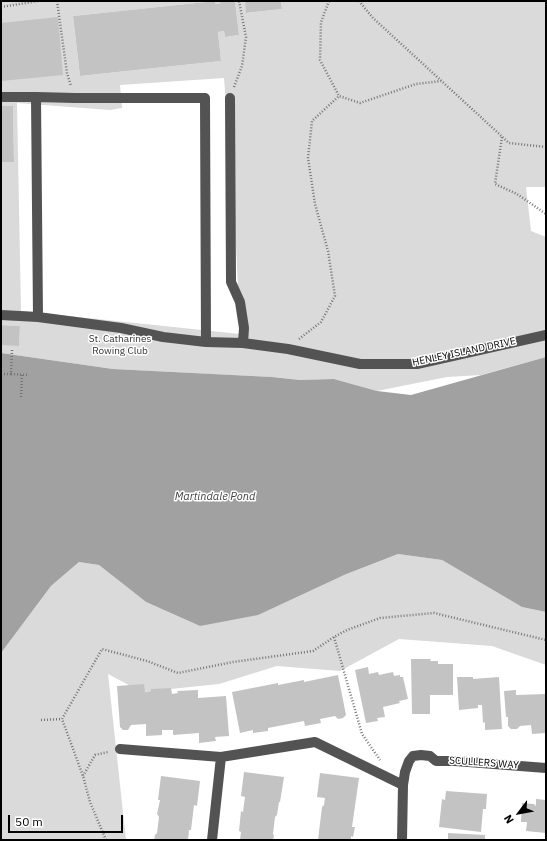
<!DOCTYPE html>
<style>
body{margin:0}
#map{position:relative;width:547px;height:841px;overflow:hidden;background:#fff;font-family:"IBM Plex Sans",sans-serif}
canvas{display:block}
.frame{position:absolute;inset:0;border:2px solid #000;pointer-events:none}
.north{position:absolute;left:499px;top:793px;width:40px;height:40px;-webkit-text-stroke:3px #fff;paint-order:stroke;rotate:238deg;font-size:11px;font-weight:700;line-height:16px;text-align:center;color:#000}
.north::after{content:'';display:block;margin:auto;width:14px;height:18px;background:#000;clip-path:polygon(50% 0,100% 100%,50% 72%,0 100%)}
.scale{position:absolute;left:8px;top:815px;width:115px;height:18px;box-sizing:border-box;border:2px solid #000;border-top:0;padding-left:5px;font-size:12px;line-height:14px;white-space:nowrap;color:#000;-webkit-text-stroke:3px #fff;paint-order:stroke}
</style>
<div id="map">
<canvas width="547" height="841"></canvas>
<div class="frame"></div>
<div class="north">N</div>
<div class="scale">50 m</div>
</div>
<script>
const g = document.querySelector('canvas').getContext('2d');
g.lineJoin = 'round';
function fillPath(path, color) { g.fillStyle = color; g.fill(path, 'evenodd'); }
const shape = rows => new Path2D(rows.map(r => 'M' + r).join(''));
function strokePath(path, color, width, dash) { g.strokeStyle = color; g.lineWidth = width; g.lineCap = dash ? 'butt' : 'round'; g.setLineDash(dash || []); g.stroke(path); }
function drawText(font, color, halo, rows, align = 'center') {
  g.font = font + ' "IBM Plex Sans",sans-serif'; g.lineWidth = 3; g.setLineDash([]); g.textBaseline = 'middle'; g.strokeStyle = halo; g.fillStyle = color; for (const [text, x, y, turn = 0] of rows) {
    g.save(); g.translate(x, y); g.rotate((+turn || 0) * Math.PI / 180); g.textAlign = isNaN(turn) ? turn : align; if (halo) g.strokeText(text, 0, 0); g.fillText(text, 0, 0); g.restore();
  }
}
fillPath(shape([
 [1,1,245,1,247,13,282,9,281,1,546,1,546,187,526,187,531,231,546,237,546,357,481,375,447,377,377,391,334,379,300,380,272,377,113,369,1,353,1,345,19,345,20,326,1,325,1,162,14,162,13,106,1,106],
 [215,1,215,4,235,2,239,35,225,37,224,31,218,32,221,61,80,76,73,16],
 [224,78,235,223,240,334,21,311,17,103,110,110,122,108,120,85],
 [398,554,442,560,522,607,546,612,546,665,492,646,399,639,340,671,277,666,219,684,142,692,108,674,126,840,1,840,1,653,51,586,79,562,99,565,146,602,200,626,344,575]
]), '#dadada');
fillPath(shape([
 [1,353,113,369,272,377,300,380,334,379,377,391,411,395,546,357,546,612,522,607,442,560,398,554,344,575,258,615,200,626,146,602,99,565,79,562,51,586,1,653]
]), '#a1a1a1');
fillPath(shape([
 [215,1,215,4,221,3,221,1,235,1,239,35,225,37,224,31,218,32,221,61,80,76,73,16],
 [245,1,281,1,282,9,246,13],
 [58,17,63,75,1,81,1,23],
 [1,106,13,106,14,162,1,162],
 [1,325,20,326,19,346,1,345],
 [411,659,431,659,430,661,438,661,438,664,453,664,453,695,430,695,430,714,412,714],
 [368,667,369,674,378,672,379,675,393,672,394,676,400,675,400,677,403,677,408,699,399,701,400,703,383,707,385,717,377,718,378,721,366,723,355,670],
 [338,675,346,715,343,718,338,719,335,716,320,719,321,723,305,726,304,721,268,728,268,731,253,733,253,730,240,733,232,692,278,683,278,685,304,680,304,682],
 [457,677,473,677,473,679,499,677,502,729,485,730,485,722,483,723,482,705,478,705,478,708,459,710],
 [144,684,145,692,151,691,151,689,171,688,172,694,178,693,177,691,198,690,198,698,226,696,229,736,215,737,216,741,199,743,199,733,173,735,173,730,162,730,162,735,146,736,146,724,131,725,128,730,123,730,120,727,117,686],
 [516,690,516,695,546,694,546,733,532,734,531,725,520,726,517,729,511,729,508,726,508,717,506,717,504,691],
 [244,772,284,777,280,802,279,802,277,815,275,817,273,834,274,836,273,840,240,840,241,832,239,831,241,811,243,812,245,797,241,796],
 [320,773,359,778,352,827,355,827,353,837,351,836,351,840,318,840,322,807,324,805,325,798,317,797],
 [161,776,200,781,197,806,194,805,191,830,189,830,188,840,154,840,155,835,157,833,159,817,157,814,160,800,158,800],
 [446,791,487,794,486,809,483,809,481,832,439,827,442,799,445,800],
 [536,799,546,800,546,833,526,831,527,822,521,822,522,803,534,804,536,806],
 [448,833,485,835,485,840,448,840]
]), '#c3c3c3');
strokePath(shape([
 [57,1,67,73,71,86],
 [220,1,221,1],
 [329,1,321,22,320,60,339,96,360,103,416,84,441,81],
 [359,1,373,18,509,143,546,147],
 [1,7,38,1],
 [234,87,242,66,246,37,239,1],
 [502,137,495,184,517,194,546,214],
 [299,339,321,322,335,296,328,251,315,204,308,158,312,121,339,96],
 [12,350,11,374,29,375],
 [1,374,11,374],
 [21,397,22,375],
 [334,637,362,734,380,760],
 [41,720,62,719],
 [83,776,95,755,108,752],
 [106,840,90,802,83,776,62,719,102,649,147,661,178,673,233,662,313,651,334,637,347,630,380,618,434,613,546,640]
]), '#757575', 2.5, [1, 2]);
strokePath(shape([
 [1,97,36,97],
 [230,98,231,282,240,302,244,328,243,343],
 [1,315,38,317,121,328,163,337,206,342,243,343,288,349,360,364,417,364,546,335],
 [38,317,36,97,75,98,205,98,206,342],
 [120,749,221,757,315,742,403,785],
 [212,840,221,757],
 [402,840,403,785,405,772,409,761,413,756,421,755,430,756,436,761,455,761,546,768]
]), '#535353', 10);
drawText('10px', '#313131', '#fff', [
 ["St. Catharines",120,339],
 ["Rowing Club",120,351]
]);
drawText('10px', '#000', '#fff', [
 ["HENLEY ISLAND DRIVE",464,352,-12],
 ["SCULLERS WAY",484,763,4]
]);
drawText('italic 11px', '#424242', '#fff', [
 ["Martindale Pond",215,497]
]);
</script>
